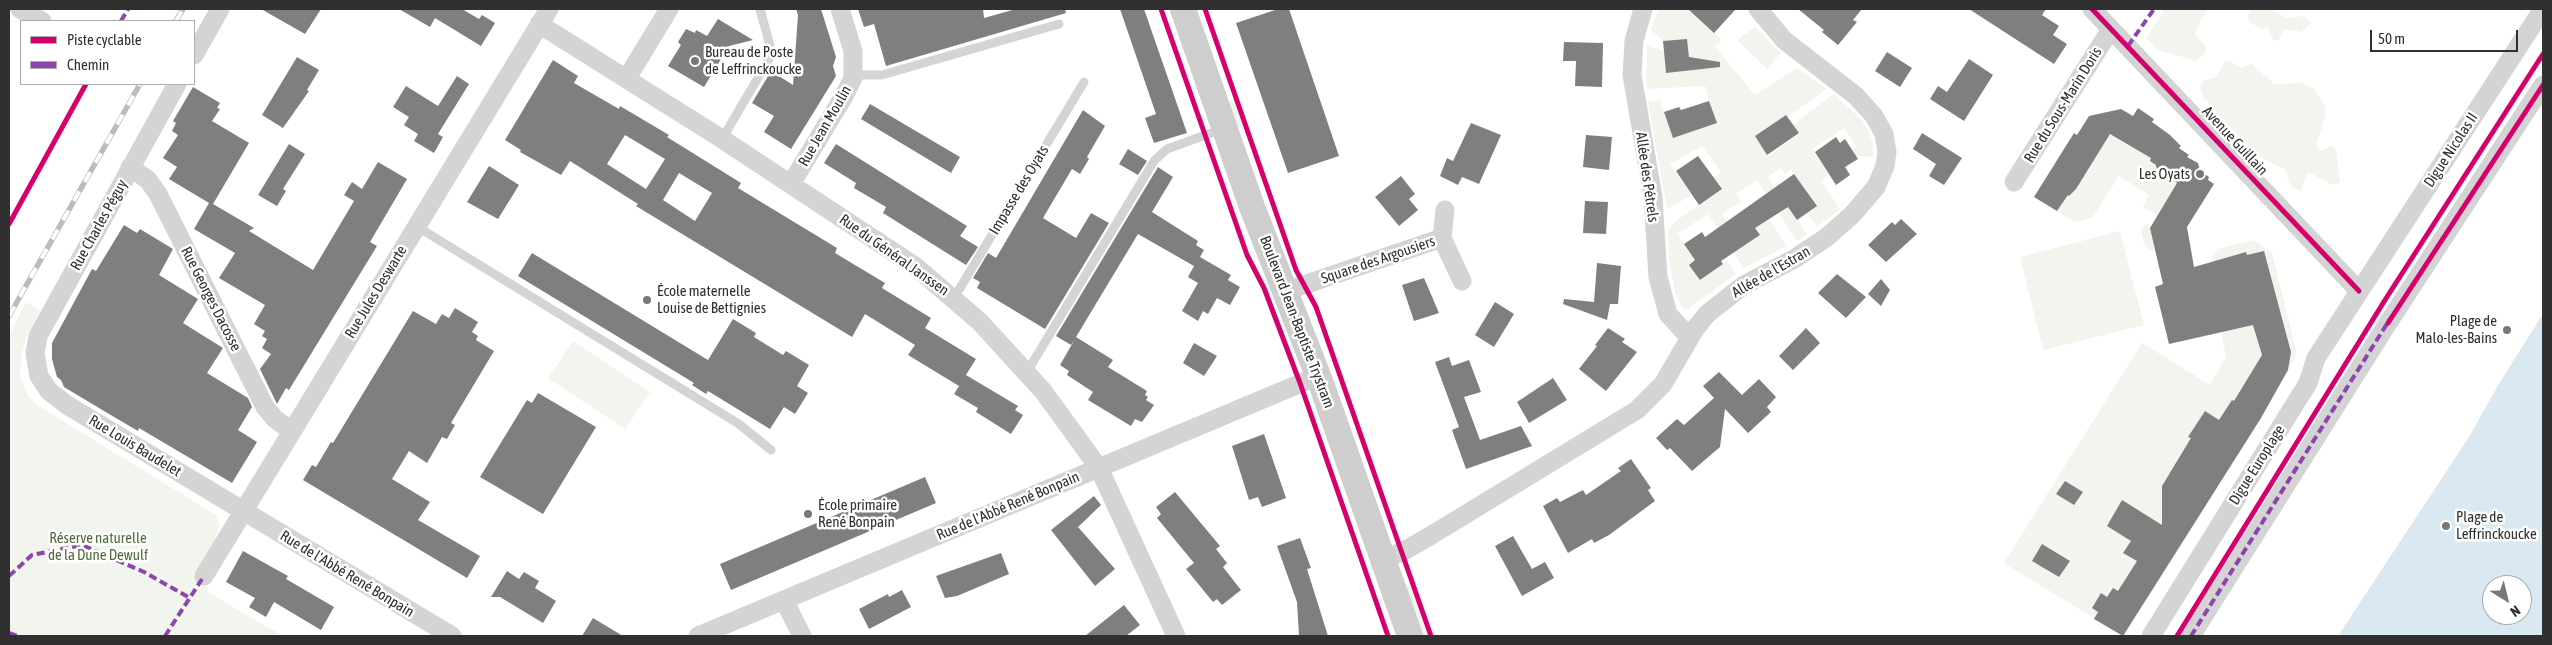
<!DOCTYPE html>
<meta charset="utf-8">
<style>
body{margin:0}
#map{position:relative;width:2552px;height:645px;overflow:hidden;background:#fff;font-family:"Asap Condensed",sans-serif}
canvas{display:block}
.frame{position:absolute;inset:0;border:10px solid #303030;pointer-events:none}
.legend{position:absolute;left:20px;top:20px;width:175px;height:65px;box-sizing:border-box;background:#fff;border:1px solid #acacac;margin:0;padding:6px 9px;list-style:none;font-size:15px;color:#303030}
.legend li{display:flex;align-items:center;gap:10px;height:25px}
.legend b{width:25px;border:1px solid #acacac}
.north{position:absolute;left:2482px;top:575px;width:50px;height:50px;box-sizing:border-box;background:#fff;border:1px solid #acacac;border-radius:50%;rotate:144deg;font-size:14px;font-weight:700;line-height:20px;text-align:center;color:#303030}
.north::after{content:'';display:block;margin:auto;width:18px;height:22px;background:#787878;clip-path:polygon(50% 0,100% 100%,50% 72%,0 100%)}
.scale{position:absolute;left:2370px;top:30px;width:148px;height:22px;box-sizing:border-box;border:2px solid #303030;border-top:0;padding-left:6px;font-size:15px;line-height:18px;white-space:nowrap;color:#303030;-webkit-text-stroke:4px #fff;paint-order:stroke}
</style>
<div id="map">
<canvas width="2552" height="645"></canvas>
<div class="frame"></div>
<ul class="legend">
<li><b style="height:6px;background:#d6006c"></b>Piste cyclable</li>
<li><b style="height:6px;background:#8e44ad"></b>Chemin</li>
</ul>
<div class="north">N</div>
<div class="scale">50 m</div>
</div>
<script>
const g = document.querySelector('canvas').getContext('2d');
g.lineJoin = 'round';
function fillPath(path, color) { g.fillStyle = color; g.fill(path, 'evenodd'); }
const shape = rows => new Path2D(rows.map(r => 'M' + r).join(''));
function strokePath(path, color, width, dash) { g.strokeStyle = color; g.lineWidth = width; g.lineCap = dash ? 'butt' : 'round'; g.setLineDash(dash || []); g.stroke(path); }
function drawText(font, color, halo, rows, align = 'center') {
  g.font = font + ' "Asap Condensed",sans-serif'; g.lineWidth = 5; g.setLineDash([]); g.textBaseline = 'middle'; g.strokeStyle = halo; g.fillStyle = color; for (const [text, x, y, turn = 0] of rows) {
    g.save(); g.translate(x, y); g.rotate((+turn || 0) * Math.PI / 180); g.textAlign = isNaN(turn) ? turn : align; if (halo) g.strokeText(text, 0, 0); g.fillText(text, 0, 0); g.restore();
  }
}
fillPath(shape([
 [1658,9,1689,9,1722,40,1715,47,1755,95,1797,68,1826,89,1788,117,1786,115,1755,136,1768,156,1799,134,1793,125,1834,94,1862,120,1869,132,1873,145,1873,157,1856,156,1852,151,1857,147,1844,128,1813,149,1829,174,1821,181,1840,209,1817,227,1807,213,1816,206,1791,170,1785,174,1780,168,1768,177,1807,234,1797,241,1757,180,1736,194,1741,201,1722,214,1744,246,1760,236,1755,228,1769,219,1787,246,1744,268,1708,214,1677,234,1695,260,1689,265,1700,280,1727,261,1736,274,1688,309,1682,307,1675,293,1669,258,1668,231,1677,220,1722,189,1714,178,1721,172,1702,146,1670,164,1692,195,1667,209,1648,102,1660,100,1673,138,1716,123,1705,86,1646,89,1647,45,1664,51,1666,73,1691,70,1687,39,1663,41,1651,30],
 [2165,9,2205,9,2206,13,2201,19,2195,34,2206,47,2205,53,2196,61,2159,50,2146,38],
 [2253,9,2269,9,2287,18,2304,16,2311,23,2301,32,2284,29,2278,41,2273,40,2268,27,2262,29,2249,22,2248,15],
 [1755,27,1781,53,1767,69,1737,40],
 [2225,61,2230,61,2241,68,2252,64,2274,84,2302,83,2313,88,2325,106,2325,118,2317,142,2319,150,2321,151,2332,145,2336,150,2340,182,2332,185,2309,172,2305,178,2301,191,2296,189,2289,183,2286,170,2258,156,2204,99,2200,86,2203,81,2216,77],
 [1234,99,1244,127,1236,129,1226,102],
 [2112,135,2151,158,2150,161,2164,172,2163,174,2181,186,2167,209,2162,207,2157,215,2143,207,2149,195,2119,176,2092,218,2074,222,2057,211,2074,188,2106,137],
 [2149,224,2155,251,2145,247,2141,231,2144,225],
 [2120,231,2144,325,2043,350,2020,257],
 [2253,240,2272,253,2297,354,2195,524,2123,636,2004,563,2142,343,2210,385,2226,356,2221,333,2231,330,2212,256,2218,249],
 [26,302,40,311,26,337,21,358,20,377,28,396,37,405,216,515,219,526,204,576,209,593,283,636,9,636,9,335],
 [573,341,650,392,625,429,548,378],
 [1410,584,1428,636,1419,636,1402,587]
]), '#f1f5ed');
fillPath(shape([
 [2543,314,2543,636,2338,636,2469,437,2500,382],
 [2492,585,2522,585,2522,615,2492,615]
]), '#dae8f2');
fillPath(shape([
 [261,9,321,9,305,34],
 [399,9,462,9,479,19,482,15,495,23,481,46,435,18,430,27],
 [796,9,821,9,836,57,833,66,836,76,791,149,764,132,774,116,752,103,771,71,793,85,798,15],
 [858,9,983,9,984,18,1016,9,1065,9,1066,13,886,66,874,24,864,27],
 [1120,9,1144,9,1187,133,1154,143,1145,118,1156,114],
 [1278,9,1289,9,1339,156,1288,173,1236,23],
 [1688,9,1736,9,1714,33],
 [1798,9,1862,9,1853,20,1857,22,1838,45,1822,32,1824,30],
 [1969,9,2046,9,2042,15,2059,26,2053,35,2067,44,2054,64],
 [718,19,753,40,729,46,704,87,668,66,681,45,678,42,686,29,695,33,696,30,707,36],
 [1687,39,1689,57,1720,62,1720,67,1666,73,1663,41],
 [1564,42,1603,43,1602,87,1575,86,1576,61,1563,61],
 [1887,52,1912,68,1900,87,1875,71],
 [297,57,319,70,307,90,309,91,283,128,262,115],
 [1969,59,1993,75,1964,121,1930,99,1938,86,1947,92],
 [553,60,578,76,574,83,619,109,620,106,669,135,667,137,741,183,738,188,837,248,835,253,885,283,882,288,931,318,925,328,976,359,959,386,908,355,915,345,865,314,852,337,636,206,638,204,570,161,561,175,520,152,521,150,505,140],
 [625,135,665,159,646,189,607,164],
 [679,173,712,193,695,221,663,200],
 [457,76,469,84,438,134,443,137,434,153,414,141,418,134,404,125,409,117,393,107,406,86,438,106],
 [193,87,220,103,217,108,220,109,212,121,249,143,213,204,254,228,249,231,313,270,354,201,344,195,352,182,362,189,378,162,407,179,370,242,377,246,289,390,286,388,277,404,260,369,271,354,262,348,267,339,262,336,265,331,254,324,265,305,219,278,235,253,194,229,209,203,169,179,177,167,163,158,178,135,172,131,176,123,173,121],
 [1709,101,1717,123,1673,138,1664,112,1679,107,1681,110],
 [870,104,960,157,951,173,861,119],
 [2138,108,2154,119,2152,122,2170,135,2181,146,2179,148,2189,155,2187,157,2198,163,2200,171,2209,177,2208,180,2214,184,2187,227,2194,267,2246,252,2247,255,2264,251,2291,352,2288,370,2261,418,2123,636,2094,619,2098,612,2092,608,2101,593,2107,597,2113,588,2118,591,2137,561,2123,553,2131,541,2107,526,2122,500,2162,525,2162,486,2191,438,2188,437,2205,411,2219,420,2232,400,2234,401,2262,355,2253,325,2169,344,2155,287,2163,284,2150,228,2177,183,2156,167,2156,165,2150,161,2151,158,2110,134,2076,189,2069,196,2068,195,2057,211,2034,197,2074,133,2077,135,2089,116,2121,109,2133,116],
 [1083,110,1105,126,1087,157,1089,159,1080,174,1072,169,1043,218,1076,238,1091,213,1109,223,1045,329,977,288,980,282,973,278,988,253,996,258],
 [1786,115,1799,133,1767,155,1755,136],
 [1471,123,1501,135,1479,184,1462,177,1458,185,1440,176,1447,158,1453,161],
 [1922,133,1962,158,1944,185,1929,176,1936,164,1913,149],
 [1586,135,1612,137,1609,170,1583,167],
 [1836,137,1840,143,1845,139,1858,159,1845,167,1850,175,1836,185,1815,152],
 [289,144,305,154,283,189,286,191,277,206,258,195],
 [836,144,967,226,960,236,978,247,966,265,883,213,886,207,854,188,856,183,824,163],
 [1128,149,1147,161,1138,175,1119,164],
 [1698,156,1722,189,1699,205,1676,171],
 [489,166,519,185,498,219,467,202],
 [1158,167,1173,177,1152,212,1198,241,1196,245,1204,250,1200,257,1231,275,1228,280,1240,287,1230,305,1217,298,1208,314,1203,311,1198,321,1182,311,1198,283,1188,277,1194,266,1138,234,1076,337,1113,360,1108,367,1147,391,1145,395,1148,397,1146,400,1154,405,1142,422,1135,419,1131,426,1088,400,1093,392,1067,375,1069,371,1060,365,1075,339,1071,345,1056,336],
 [1794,174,1817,206,1797,220,1788,207,1755,228,1760,235,1721,261,1723,264,1700,280,1689,265,1695,260,1684,244,1702,232,1705,237],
 [1401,176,1415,194,1409,199,1418,210,1399,226,1375,197],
 [1585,201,1608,202,1606,234,1583,233],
 [1901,219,1917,234,1886,262,1868,245,1892,222,1895,225],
 [124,225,137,233,140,229,173,249,159,275,198,299,183,323,223,348,207,373,248,398,252,407,238,430,257,442,232,483,139,428,138,431,104,411,64,387,61,380,57,377,52,359,52,343,92,269,96,271],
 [532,253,708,360,733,319,756,333,754,337,783,355,786,351,809,365,797,386,808,393,795,414,784,407,770,429,708,391,706,394,692,385,694,383,518,276],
 [1597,263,1621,266,1618,304,1610,304,1607,320,1563,304,1564,299,1594,302],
 [1837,274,1866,297,1846,318,1818,293],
 [1424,278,1439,313,1414,321,1402,285],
 [1881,279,1890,290,1881,306,1868,294],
 [1495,302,1514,314,1494,347,1475,335],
 [455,308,478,322,472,332,478,336,476,340,494,351,451,423,455,425,447,439,442,437,427,463,409,451,392,479,430,502,418,520,480,556,467,578,303,480,312,465,316,467,331,442,333,443,413,311,436,324,442,314,449,318],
 [1608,328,1625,339,1622,342,1637,352,1606,391,1579,369,1597,346,1595,345],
 [1806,328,1820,343,1793,370,1779,356],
 [1194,343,1217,356,1204,376,1183,363],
 [1449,357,1452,366,1469,360,1481,392,1464,397,1480,440,1521,426,1532,446,1466,469,1452,430,1459,427,1435,362],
 [1719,372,1742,395,1759,379,1776,397,1767,407,1771,412,1748,433,1725,409,1720,447,1692,471,1670,448,1667,450,1656,438,1677,419,1684,425,1714,398,1703,386],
 [966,375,1018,406,1015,410,1023,415,1011,434,976,412,978,408,954,394],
 [1553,378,1567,400,1529,423,1517,402],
 [538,393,596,427,543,514,480,477,527,400,532,403],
 [1264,434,1286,498,1262,507,1258,497,1249,500,1232,446],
 [1631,459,1651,488,1648,490,1655,501,1609,535,1594,543,1592,539,1568,553,1543,506,1557,498,1560,502,1583,490,1586,495,1621,471,1618,468],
 [925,477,936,503,731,590,720,564],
 [2065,481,2083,492,2074,505,2056,494],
 [1175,492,1220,546,1216,549,1227,563,1223,567,1241,590,1222,605,1217,599,1213,602,1186,569,1194,563,1157,518,1161,514,1156,507],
 [1094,496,1101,505,1078,527,1115,569,1095,586,1051,530],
 [1513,536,1532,569,1545,562,1554,578,1522,596,1495,546],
 [1300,538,1311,568,1307,569,1328,636,1299,636,1297,602,1277,546],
 [2042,544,2070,561,2059,577,2032,561],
 [243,551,288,576,286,579,334,607,321,630,274,602,266,617,249,607,255,598,226,582],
 [1001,553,1009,574,957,596,945,598,936,576],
 [507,571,519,579,524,572,539,581,535,588,556,601,543,623,500,597,491,597],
 [902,590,911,607,869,629,859,609,888,594,889,597],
 [1124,605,1140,625,1126,636,1085,636],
 [593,618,623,636,582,636]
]), '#7f7f7f');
strokePath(shape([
 [853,75,882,75,1059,24],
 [722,139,769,59,770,46,760,9],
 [416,226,739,424,771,450],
 [954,298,1084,82],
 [1027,372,1154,161,1167,149,1222,129]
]), '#d4d4d4', 9);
strokePath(shape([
 [20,9,42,21],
 [1643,9,1634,41,1632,75,1653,197,1658,277,1668,314,1690,338],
 [2092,9,2359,291],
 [539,24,722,139,916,267,980,322,1043,391,1099,468,1176,636],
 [194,55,220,9],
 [627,78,669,9],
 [177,84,38,336,35,353,39,376,49,391,67,405,452,636],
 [130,167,148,180,158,194,265,407,275,419,292,431],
 [2014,182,2111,29],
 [791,184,844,96,853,78,853,51,840,9],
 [1442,238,1445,210],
 [1286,291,1442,238,1462,281],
 [1383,559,1402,552,1430,536,1637,410,1663,384,1695,329,1707,314,1744,285,1794,259,1827,237,1852,215,1876,187,1885,166,1887,152,1884,134,1874,116,1856,96,1784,40,1758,9],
 [204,576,549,9],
 [784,600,802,636],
 [698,636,1318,376],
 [2151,636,2308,383,2316,358,2543,9],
 [2191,636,2388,323,2543,85]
]), '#d4d4d4', 19);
strokePath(shape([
 [1183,9,1252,207,1322,386,1410,636]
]), '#cecece', 26);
const rail = shape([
 [176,21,183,9],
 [9,316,140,84]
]);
strokePath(rail, '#bcbcbc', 5.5);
strokePath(rail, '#fff', 4, [11]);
strokePath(shape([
 [121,21,128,9],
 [2128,46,2154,9],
 [9,576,32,555,82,545,144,572,190,598],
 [9,633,18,636],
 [165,636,204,576],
 [2191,636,2390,319]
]), '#8e44ad', 4, [8, 4]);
strokePath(shape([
 [1161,9,1247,255,1264,288,1300,383,1388,636],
 [1205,9,1296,270,1316,307,1431,636],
 [2092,9,2359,291],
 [9,224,86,84],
 [2388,323,2543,85],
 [2177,636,2385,300,2543,54]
]), '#d6006c', 5);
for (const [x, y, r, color] of [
 [695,61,5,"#787878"],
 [2200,174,5,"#787878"],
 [647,300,5,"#787878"],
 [2507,330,5,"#787878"],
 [808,514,5,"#787878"],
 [2446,526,5,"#787878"]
]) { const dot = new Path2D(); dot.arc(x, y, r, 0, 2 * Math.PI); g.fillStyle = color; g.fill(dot); strokePath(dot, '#fff', 2); }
drawText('15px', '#303030', '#fff', [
 ["Bureau de Poste",705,52],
 ["de Leffrinckoucke",705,69],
 ["Les Oyats",2190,174,"right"],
 ["École maternelle",657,291],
 ["Louise de Bettignies",657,308],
 ["Plage de",2497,321,"right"],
 ["Malo-les-Bains",2497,338,"right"],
 ["École primaire",818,505],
 ["René Bonpain",818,522],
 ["Plage de",2456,517],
 ["Leffrinckoucke",2456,534]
], 'left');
drawText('15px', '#303030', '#fff', [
 ["Rue du Sous-Marin Doris",2063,105,-58],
 ["Rue Jean Moulin",825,126,-60],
 ["Avenue Guillain",2235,141,47],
 ["Digue Nicolas II",2451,150,-57],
 ["Allée des Pétrels",1647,177,82],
 ["Impasse des Oyats",1019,190,-59],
 ["Rue Charles Péguy",99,225,-61],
 ["Rue du Général Janssen",894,255,35],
 ["Square des Argousiers",1378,260,-19],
 ["Allée de l'Estran",1771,272,-30],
 ["Rue Jules Deswarte",376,292,-59],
 ["Rue Georges Dacosse",211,299,63],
 ["Boulevard Jean-Baptiste Trystram",1297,322,69],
 ["Rue Louis Baudelet",135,446,31],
 ["Digue Europlage",2257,465,-58],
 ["Rue de l'Abbé René Bonpain",1008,506,-23],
 ["Rue de l'Abbé René Bonpain",347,574,31]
]);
drawText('15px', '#516c3c', '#fff', [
 ["Réserve naturelle",98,538],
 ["de la Dune Dewulf",98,555]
]);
</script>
